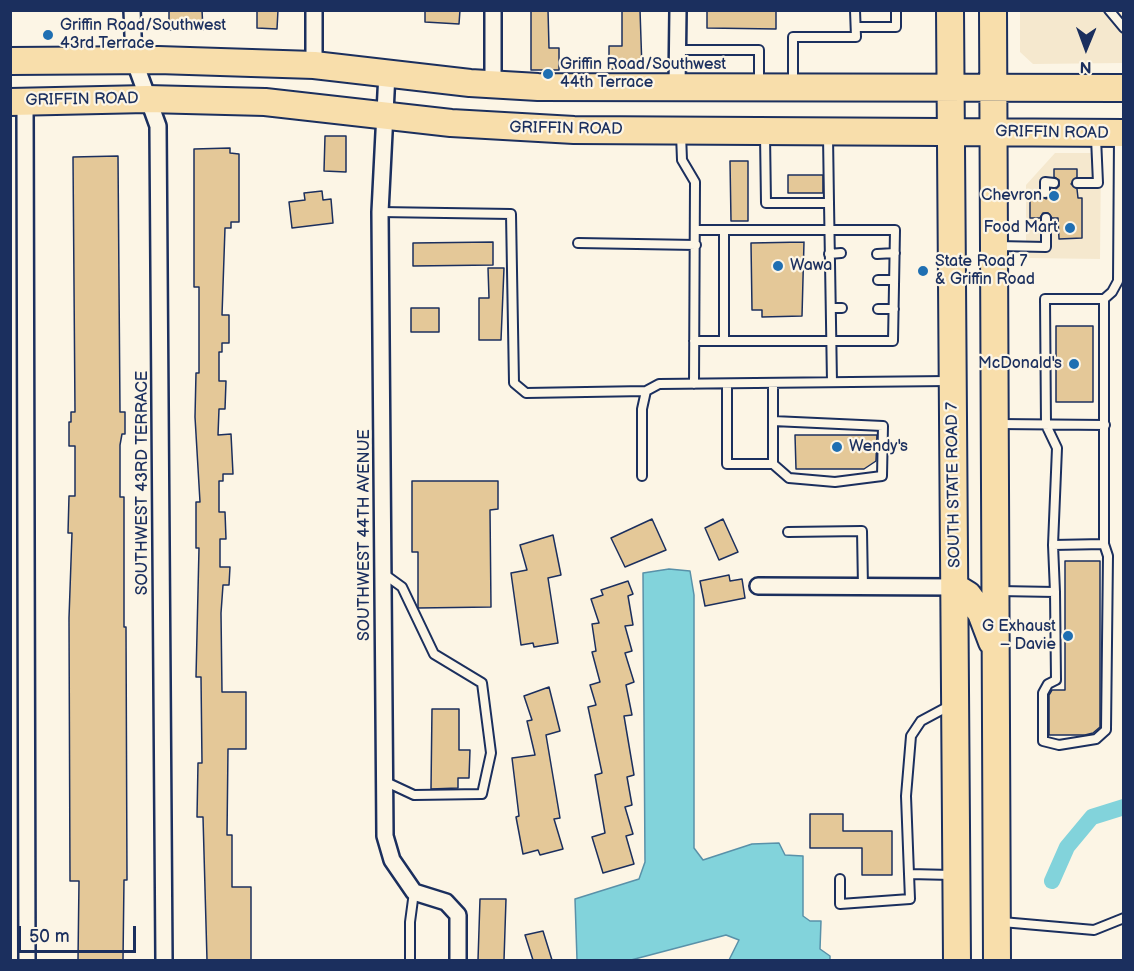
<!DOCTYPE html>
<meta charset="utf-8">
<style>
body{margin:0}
#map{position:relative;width:1134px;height:971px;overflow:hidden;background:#fcf5e5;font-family:"Balsamiq Sans",sans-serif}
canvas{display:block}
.frame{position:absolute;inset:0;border:12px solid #1b2f5e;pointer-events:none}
.north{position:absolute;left:1056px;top:18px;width:60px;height:60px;-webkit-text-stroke:4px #fcf5e5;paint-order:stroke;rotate:181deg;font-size:16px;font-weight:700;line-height:24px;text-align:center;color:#1b2f5e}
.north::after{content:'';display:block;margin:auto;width:21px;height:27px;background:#1b2f5e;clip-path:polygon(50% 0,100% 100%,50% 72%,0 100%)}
.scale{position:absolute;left:18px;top:926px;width:118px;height:27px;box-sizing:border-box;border:3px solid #1b2f5e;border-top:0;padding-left:8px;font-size:18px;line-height:21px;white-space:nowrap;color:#1b2f5e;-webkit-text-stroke:4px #fcf5e5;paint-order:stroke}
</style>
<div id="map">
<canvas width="1134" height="971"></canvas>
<div class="frame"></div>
<div class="north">N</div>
<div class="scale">50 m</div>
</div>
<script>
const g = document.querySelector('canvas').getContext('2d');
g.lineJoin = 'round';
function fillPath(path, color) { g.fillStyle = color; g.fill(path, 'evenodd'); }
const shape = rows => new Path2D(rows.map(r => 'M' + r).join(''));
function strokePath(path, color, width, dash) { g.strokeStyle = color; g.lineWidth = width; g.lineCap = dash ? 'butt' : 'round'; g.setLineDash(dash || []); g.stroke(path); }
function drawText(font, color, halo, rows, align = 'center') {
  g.font = font + ' "Balsamiq Sans",sans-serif'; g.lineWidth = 4.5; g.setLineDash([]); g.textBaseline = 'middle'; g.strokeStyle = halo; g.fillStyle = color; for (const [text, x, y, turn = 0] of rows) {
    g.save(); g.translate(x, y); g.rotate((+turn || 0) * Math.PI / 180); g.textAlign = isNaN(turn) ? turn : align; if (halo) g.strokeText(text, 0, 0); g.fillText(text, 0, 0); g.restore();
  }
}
fillPath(shape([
 [1020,11,1123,11,1123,63,1033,64,1020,52],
 [1055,153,1101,153,1100,259,1026,258,1026,185]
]), '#f5e8ce');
const water = shape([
 [669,569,690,571,694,595,694,848,703,860,752,844,779,843,785,855,803,856,803,916,810,921,821,921,820,949,830,956,830,960,729,960,739,940,726,935,631,960,577,960,575,899,639,879,645,862,643,573,669,569]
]);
fillPath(water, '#82d3db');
strokePath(water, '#5991a9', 1.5);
strokePath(shape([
 [1052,881,1067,847,1092,817,1124,807]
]), '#82d3db', 16);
const building = shape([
 [169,10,202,10,203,30,169,30,169,10],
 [257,10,278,10,277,29,257,28,257,10],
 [425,10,460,10,459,24,425,22,425,10],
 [531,10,548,10,549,48,559,48,559,70,531,70,531,10],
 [622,10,640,10,642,69,609,69,609,46,622,46,622,10],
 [707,10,776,10,776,29,707,28,707,10],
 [325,136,346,136,346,172,324,171,325,136],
 [230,148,230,153,239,154,239,222,231,222,231,228,225,228,222,315,229,315,229,343,222,343,222,352,219,352,219,381,226,381,225,409,219,409,218,435,231,434,233,474,223,474,223,481,219,481,219,512,225,512,226,539,220,539,220,567,230,567,229,585,223,585,221,613,222,692,246,692,246,749,228,749,227,835,232,835,232,887,251,887,251,960,207,960,203,817,197,817,198,763,202,763,201,677,196,677,199,548,196,548,196,502,200,502,195,417,196,373,199,373,199,287,194,287,194,149,230,148],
 [118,156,120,412,125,412,125,434,122,434,120,445,120,497,124,497,124,627,126,627,127,880,124,880,123,960,78,960,79,881,70,881,69,618,72,533,68,533,69,496,75,496,75,446,69,446,69,422,71,422,71,412,75,412,73,157,118,156],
 [730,161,748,161,748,221,731,221,730,161],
 [1054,169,1077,169,1077,177,1071,184,1077,189,1078,198,1082,198,1082,238,1059,239,1058,218,1052,218,1048,213,1043,213,1040,218,1030,218,1030,194,1039,194,1046,199,1059,186,1059,180,1054,177,1054,169],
 [788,175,823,175,823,193,788,193,788,175],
 [322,191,323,200,331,199,333,223,292,228,289,202,305,200,304,193,322,191],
 [493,242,493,265,413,266,413,243,493,242],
 [804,242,802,316,762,317,762,310,752,310,751,243,804,242],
 [488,268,504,268,501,340,479,340,479,298,489,298,488,268],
 [411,308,439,308,439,332,411,332,411,308],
 [1056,326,1093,326,1093,402,1056,402,1056,326],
 [795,435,877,435,876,461,864,469,796,469,795,435],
 [412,481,498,481,498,509,490,510,491,607,418,608,418,552,412,552,412,481],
 [652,519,666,550,625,567,611,538,652,519],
 [723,519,738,552,719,560,705,528,723,519],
 [553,535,561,575,548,578,558,643,534,647,533,643,521,645,511,573,527,570,520,545,553,535],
 [1065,561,1100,561,1100,727,1093,733,1085,735,1049,735,1049,695,1052,690,1065,690,1065,561],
 [729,575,730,581,742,579,745,598,705,606,700,581,729,575],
 [628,581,633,594,628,596,633,625,625,626,632,651,625,653,634,682,626,685,632,715,624,716,634,775,627,777,632,805,625,807,633,834,626,836,634,864,603,873,592,837,605,833,595,775,602,773,588,707,596,705,590,685,600,682,592,652,596,651,592,624,599,623,591,599,603,595,601,590,628,581],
 [549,687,560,731,546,735,560,818,554,819,563,849,540,855,538,850,523,854,516,817,519,816,512,758,535,755,527,721,532,720,524,696,549,687],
 [432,709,459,709,459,750,470,750,469,778,458,778,458,788,431,789,432,709],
 [810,814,843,814,843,831,892,831,892,875,862,875,862,848,810,848,810,814],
 [480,899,506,899,504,960,478,960,480,899],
 [543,931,552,960,533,960,525,935,543,931]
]);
fillPath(building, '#e4c898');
strokePath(building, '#1b2f5e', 1.5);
const service = shape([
 [1109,10,1124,28],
 [856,27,896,27,896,10],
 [678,50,759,50,759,83],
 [793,84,793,37,856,37,855,10],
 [681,134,682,160,695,182,694,384],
 [765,135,766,203,829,203,828,136],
 [1077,183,1098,183,1096,138],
 [1045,193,1045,182,1054,183],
 [829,203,832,382],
 [380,212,511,214,514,383,526,393,646,391],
 [724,230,724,340],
 [578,243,696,245],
 [998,246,1046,247,1046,218],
 [829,254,841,253],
 [877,254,895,253],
 [878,280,894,280],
 [1045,299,1104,299,1104,544,1053,545,1057,448,1046,425,1045,299],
 [1104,299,1112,292,1118,281,1119,138],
 [831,308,842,308],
 [878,309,894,309],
 [694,341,893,341,895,230,696,230],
 [727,384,727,464,773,464,773,383],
 [999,424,1105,425],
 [773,464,789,478,835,482,882,476,883,426,773,421],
 [642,476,642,409,646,391,659,384,948,381],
 [788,532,862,531,863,587],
 [384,574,402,587,434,654,482,683,491,753,482,794,414,795,384,781],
 [999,591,1055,592,1053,545],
 [1055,592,1056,680,1048,684,1043,693,1043,741,1059,745,1096,739,1106,730,1108,556,1104,544],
 [909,874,906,796,911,736,921,721,949,706],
 [840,879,840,904,910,899,909,874,952,875],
 [1002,922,1094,930,1124,918],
 [410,960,410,922,414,892]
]);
const minor = shape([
 [132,10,134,60,158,126,164,960],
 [314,10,314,65],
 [493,10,493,85],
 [387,73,380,212,385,836,392,860,414,892,446,902,458,915,458,960],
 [677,88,678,10],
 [25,102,27,960],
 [758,586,955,587]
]);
const primary = shape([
 [950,10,957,960],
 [993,10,997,960],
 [10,61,158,60,314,65,470,83,538,87,1124,88],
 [10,102,147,99,265,102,451,123,574,130,1124,133],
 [955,587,968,595,981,613,992,642]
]);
strokePath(service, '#1b2f5e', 12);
strokePath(minor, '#1b2f5e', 20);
strokePath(primary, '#1b2f5e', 30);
strokePath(service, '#fcf5e5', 8);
strokePath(minor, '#fcf5e5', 15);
strokePath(primary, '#f8deab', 26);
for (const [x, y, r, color] of [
 [48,35,6,"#1f6fb2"],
 [548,74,6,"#1f6fb2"],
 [1054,196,6,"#1f6fb2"],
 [1070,228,6,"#1f6fb2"],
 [778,266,6,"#1f6fb2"],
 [923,271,6,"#1f6fb2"],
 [1074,364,6,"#1f6fb2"],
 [837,447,6,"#1f6fb2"],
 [1068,636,6,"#1f6fb2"]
]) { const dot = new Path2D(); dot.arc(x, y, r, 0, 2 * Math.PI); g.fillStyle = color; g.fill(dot); strokePath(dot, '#fcf5e5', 2); }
drawText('16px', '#1b2f5e', '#fcf5e5', [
 ["Griffin Road/Southwest",60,26],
 ["43rd Terrace",60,44],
 ["Griffin Road/Southwest",560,65],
 ["44th Terrace",560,83],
 ["Chevron",1042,196,"right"],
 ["Food Mart",1058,228,"right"],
 ["State Road 7",935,262],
 ["& Griffin Road",935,280],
 ["Wawa",790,266],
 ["McDonald's",1062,364,"right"],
 ["Wendy's",849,447],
 ["G Exhaust",1056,627,"right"],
 ["– Davie",1056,645,"right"]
], 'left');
drawText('16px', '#1b2f5e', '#fcf5e5', [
 ["GRIFFIN ROAD",82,100,-1],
 ["GRIFFIN ROAD",566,129,1],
 ["GRIFFIN ROAD",1052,133,1],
 ["SOUTHWEST 43RD TERRACE",143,483,-90],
 ["SOUTH STATE ROAD 7",954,485,-91],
 ["SOUTHWEST 44TH AVENUE",365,535,-90]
]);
</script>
